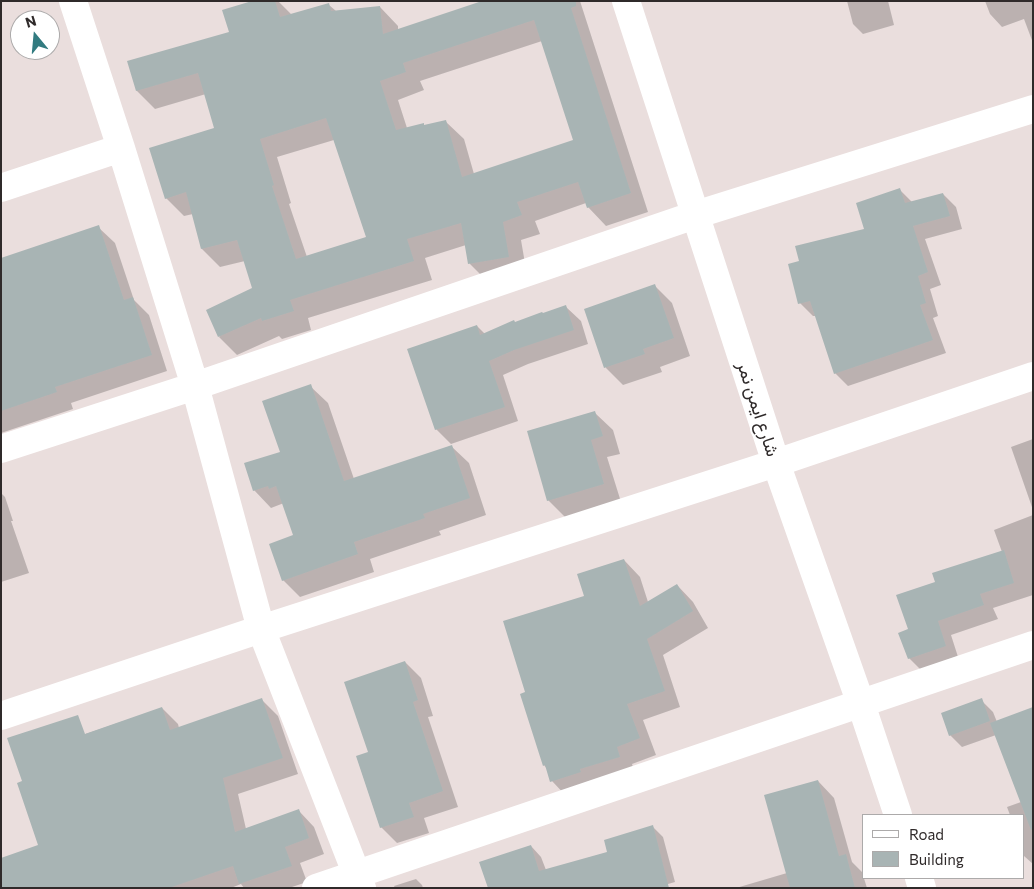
<!DOCTYPE html>
<meta charset="utf-8">
<style>
body{margin:0}
#map{position:relative;width:1034px;height:889px;overflow:hidden;background:#eadedd;font-family:Commissioner,sans-serif}
canvas{display:block}
.frame{position:absolute;inset:0;border:2px solid #2f2a2a;pointer-events:none}
.legend{position:absolute;left:862px;top:814px;width:162px;height:65px;box-sizing:border-box;background:#fff;border:1px solid #acaaaa;margin:0;padding:6px 9px;list-style:none;font-size:15px;color:#2f2a2a}
.legend li{display:flex;align-items:center;gap:10px;height:25px}
.legend b{width:25px;border:1px solid #acaaaa}
.north{position:absolute;left:10px;top:10px;width:50px;height:50px;box-sizing:border-box;background:#fff;border:1px solid #acaaaa;border-radius:50%;rotate:343deg;font-size:14px;font-weight:700;line-height:20px;text-align:center;color:#2f2a2a}
.north::after{content:'';display:block;margin:auto;width:18px;height:22px;background:#327b80;clip-path:polygon(50% 0,100% 100%,50% 72%,0 100%)}
</style>
<div id="map">
<canvas width="1034" height="889"></canvas>
<div class="frame"></div>
<ul class="legend">
<li><b style="height:6px;background:#fff"></b>Road</li>
<li><b style="height:14px;background:#a8b4b4"></b>Building</li>
</ul>
<div class="north">N</div>
</div>
<script>
const g = document.querySelector('canvas').getContext('2d');
g.lineJoin = 'round';
function fillPath(path, color) { g.fillStyle = color; g.fill(path, 'evenodd'); }
const shape = rows => new Path2D(rows.map(r => 'M' + r).join(''));
function strokePath(path, color, width, dash) { g.strokeStyle = color; g.lineWidth = width; g.lineCap = dash ? 'butt' : 'round'; g.setLineDash(dash || []); g.stroke(path); }
function drawText(font, color, halo, rows, align = 'center') {
  g.font = font + ' Commissioner,Vazirmatn,sans-serif'; g.lineWidth = 4; g.setLineDash([]); g.textBaseline = 'middle'; g.strokeStyle = halo; g.fillStyle = color; for (const [text, x, y, turn = 0] of rows) {
    g.save(); g.translate(x, y); g.rotate((+turn || 0) * Math.PI / 180); g.textAlign = isNaN(turn) ? turn : align; if (halo) g.strokeText(text, 0, 0); g.fillText(text, 0, 0); g.restore();
  }
}
fillPath(shape([
 [256,1,278,1,292,15,329,5,336,11,380,7,398,26,398,30,486,1,580,1,648,212,606,226,588,207,586,203,535,221,540,234,521,240,527,275,488,282,470,264,466,245,425,258,432,280,308,318,311,330,282,339,279,336,237,355,219,337,254,289,245,261,220,267,202,249,193,214,184,216,166,198,216,129,206,94,155,109,137,91,129,62,230,33],
 [542,41,575,141,474,174,464,139,445,121,425,126,407,128,398,100,424,90,420,81],
 [334,140,368,238,307,257,289,204,291,203,277,157],
 [847,1,888,1,894,25,863,34,853,24],
 [985,1,1033,1,1033,43,1024,19,1002,27,990,14],
 [900,190,912,202,943,194,956,207,962,229,925,239,941,285,930,289,938,316,933,318,946,353,848,386,835,373,816,316,813,316,800,303,801,262,866,229],
 [98,227,115,243,134,300,149,315,167,371,71,403,73,409,1,433,1,342],
 [655,286,672,303,690,356,660,367,662,372,623,385,606,368,586,309],
 [566,307,581,321,588,344,528,364,503,375,518,421,451,444,436,429,477,326,485,334,515,323],
 [310,386,328,403,354,479,451,446,469,463,486,515,439,531,441,535,370,559,374,572,300,597,283,580,295,536,284,503,271,508,254,490,281,453],
 [595,413,613,430,620,454,607,457,621,502,566,518,548,500],
 [1033,439,1033,510,1011,447],
 [1,493,5,497,13,521,11,521,29,573,1,582],
 [1033,515,1033,595,993,608,998,619,951,635,959,660,923,672,909,658,909,630,937,583,1002,552,994,530],
 [624,560,640,577,648,602,677,585,693,602,708,628,663,655,680,707,643,720,656,755,632,764,635,773,568,798,552,781,547,769,544,765,526,693,586,597],
 [405,662,421,678,433,716,428,717,458,807,424,818,429,833,397,843,381,827,370,753],
 [262,700,278,716,298,774,238,794,246,829,299,811,314,827,324,854,300,863,307,882,289,888,244,888,241,884,231,888,1,888,40,846,23,782,53,745,162,708,178,724,179,728],
 [981,700,993,712,997,722,1033,708,1033,864,1024,856,1023,852,1023,815,1010,815,1007,807,1021,802,996,735,962,747,950,735],
 [818,781,834,798,852,862,862,872,867,888,736,888,787,873],
 [652,826,663,837,675,882,654,888,489,888,531,846,541,857,546,870,609,852],
 [416,879,422,885,423,888,395,888,394,886]
]), '#0003');
fillPath(shape([
 [252,1,275,1,280,17,329,3,331,11,380,6,383,34,482,1,576,1,576,6,571,8,631,193,587,208,578,182,517,202,522,215,503,222,509,257,468,264,461,223,407,239,414,261,290,300,294,311,262,321,261,318,218,337,206,310,252,288,237,240,201,249,186,192,165,199,149,148,214,128,198,73,136,91,127,61,229,32,222,10],
 [534,20,573,140,462,177,446,120,424,125,424,123,396,130,380,81,406,72,403,63],
 [326,118,366,237,296,259,272,186,274,185,260,139],
 [900,188,905,203,943,193,950,216,913,226,928,272,918,276,926,303,920,305,933,340,834,374,810,301,798,304,788,264,799,261,795,246,864,229,856,203],
 [99,225,124,300,133,297,152,355,55,387,57,392,1,411,1,258],
 [655,284,674,338,643,349,645,354,604,368,584,309],
 [566,305,574,330,514,350,489,361,505,407,435,430,407,349,477,325,480,335,514,320,515,322,542,312,543,313],
 [311,384,344,481,452,445,470,498,423,514,425,518,354,542,358,554,282,581,269,544,293,535,276,486,269,489,268,486,253,491,244,463,280,452,262,401],
 [595,411,603,436,591,440,604,484,547,501,527,431],
 [1004,550,1014,583,980,594,984,605,938,621,946,646,908,659,898,633,908,629,896,595,935,582,932,573],
 [624,559,640,606,677,584,693,611,647,639,665,691,627,704,640,738,617,747,620,757,580,769,581,772,550,782,545,765,543,766,520,694,525,692,503,621,584,596,577,574],
 [405,661,418,700,413,702,443,791,409,803,414,817,380,828,356,756,368,752,344,682],
 [262,698,283,758,223,778,235,832,299,809,309,838,285,847,292,866,239,884,233,866,169,888,1,888,1,858,38,845,17,783,22,781,7,738,78,715,85,734,162,707,170,730],
 [982,698,990,721,949,736,941,713],
 [1033,707,1033,829,1031,830,990,723],
 [818,780,839,856,846,854,855,888,790,888,764,795],
 [653,825,669,888,488,888,479,862,531,845,539,871,607,852,604,840]
]), '#a8b4b4');
strokePath(shape([
 [73,1,121,148,195,386,261,629,362,888],
 [626,1,776,463,861,704,898,815],
 [1,188,121,148],
 [1,449,195,386,695,215,1033,109],
 [1,716,261,629,776,463,1033,376],
 [919,878,922,888],
 [316,888,1033,645]
]), '#fff', 28);
drawText('18px', '#2f2a2a', '#fff', [
 ["شارع ايمن نمر",758,409,72]
]);
</script>
